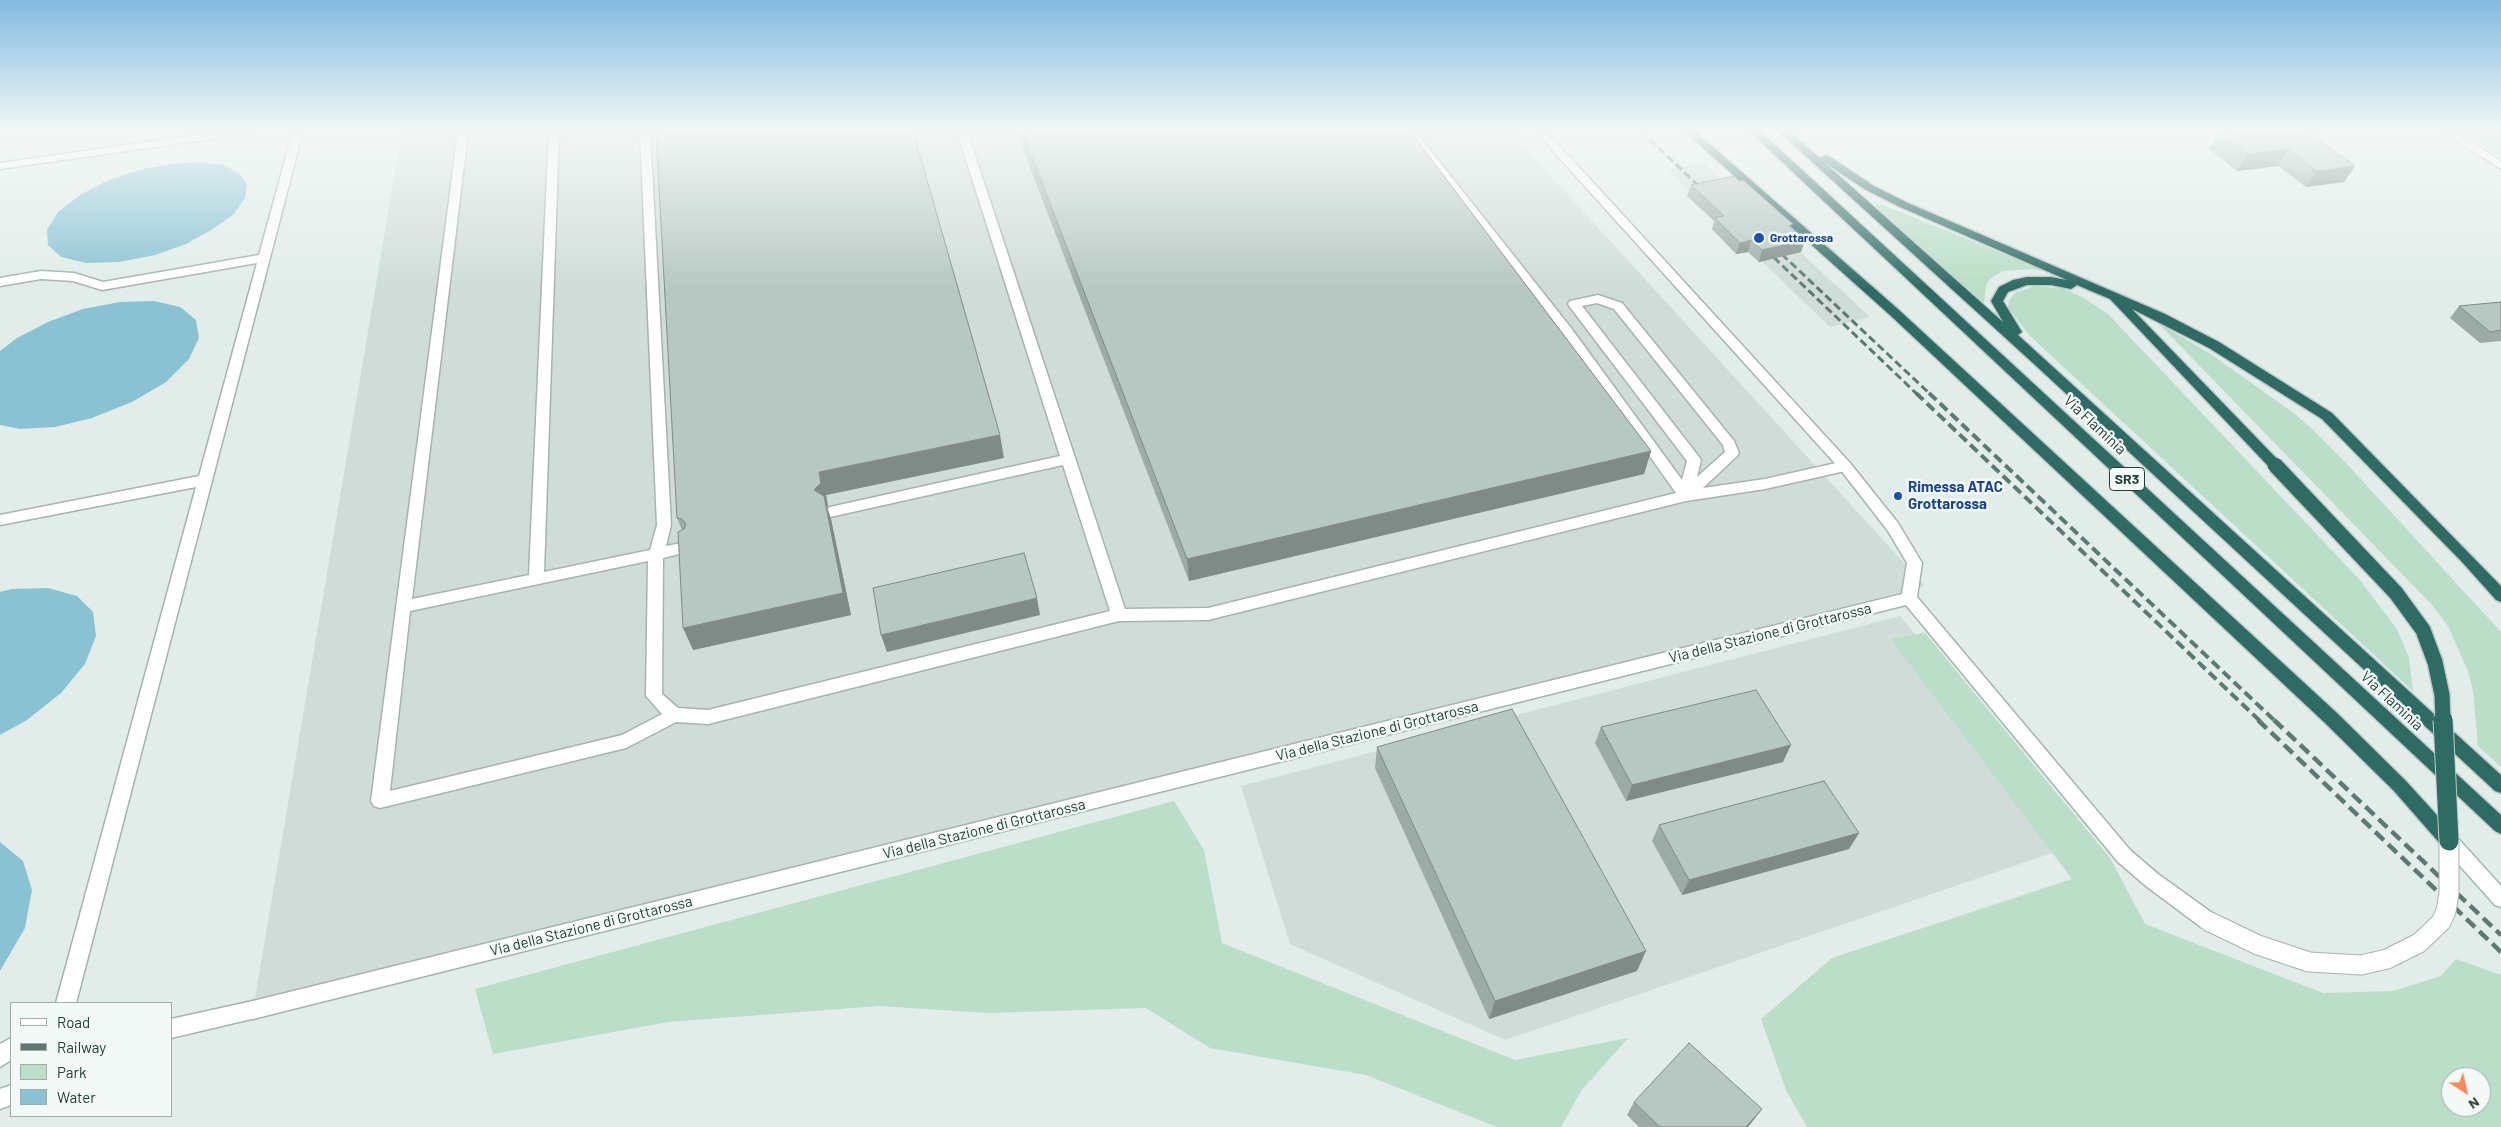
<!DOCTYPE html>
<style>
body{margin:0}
#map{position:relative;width:2501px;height:1127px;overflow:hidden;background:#e2ede9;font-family:Barlow,sans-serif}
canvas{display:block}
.legend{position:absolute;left:10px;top:1002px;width:162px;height:115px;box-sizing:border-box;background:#f3f9f6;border:1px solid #9faeaa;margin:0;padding:6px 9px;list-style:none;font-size:15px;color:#213e38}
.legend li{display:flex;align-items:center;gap:10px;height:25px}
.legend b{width:25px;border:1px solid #9faeaa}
.north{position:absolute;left:2441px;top:1067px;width:50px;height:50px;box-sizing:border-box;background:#f3f9f6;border:1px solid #9faeaa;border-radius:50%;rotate:145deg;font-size:14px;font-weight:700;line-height:20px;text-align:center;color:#213e38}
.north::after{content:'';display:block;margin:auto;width:18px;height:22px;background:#f58a58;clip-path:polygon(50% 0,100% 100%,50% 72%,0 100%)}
</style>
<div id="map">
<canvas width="2501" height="1127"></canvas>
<ul class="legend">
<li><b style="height:6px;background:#fff"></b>Road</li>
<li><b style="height:6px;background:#5c7a74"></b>Railway</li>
<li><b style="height:14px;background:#badec7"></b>Park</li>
<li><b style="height:14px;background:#89c2d3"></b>Water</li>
</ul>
<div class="north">N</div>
</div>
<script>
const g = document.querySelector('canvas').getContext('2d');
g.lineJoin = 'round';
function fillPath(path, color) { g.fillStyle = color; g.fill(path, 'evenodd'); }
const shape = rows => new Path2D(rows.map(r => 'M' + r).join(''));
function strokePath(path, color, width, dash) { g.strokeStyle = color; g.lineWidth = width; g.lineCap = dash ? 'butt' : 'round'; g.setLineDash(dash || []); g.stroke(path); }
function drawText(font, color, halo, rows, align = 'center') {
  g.font = font + ' Barlow,sans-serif'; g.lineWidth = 5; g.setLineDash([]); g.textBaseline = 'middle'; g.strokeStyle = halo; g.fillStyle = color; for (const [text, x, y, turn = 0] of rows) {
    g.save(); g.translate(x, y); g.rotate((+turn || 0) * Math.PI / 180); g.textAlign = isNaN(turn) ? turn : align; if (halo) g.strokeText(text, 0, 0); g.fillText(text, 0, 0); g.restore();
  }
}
fillPath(shape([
 [402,131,1510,131,1925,586,253,1010],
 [1703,162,1870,317,1830,327,1667,170],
 [1900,616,2087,841,1505,1040,1290,944,1241,786]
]), '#d0dcd8');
fillPath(shape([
 [2457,131,2501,131,2501,157,2474,140],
 [1876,203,1883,205,2051,273,2034,269,2003,271,1990,279,1986,286,1984,303,1876,207],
 [2035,286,2064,289,2084,298,2108,314,2359,579,2397,629,2409,658,2413,691,2030,336,2008,307,2009,301,2015,293],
 [2157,322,2212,355,2295,414,2312,429,2347,464,2501,632,2501,767,2478,746,2473,691,2468,671,2448,626,2432,605],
 [1925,633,2110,858,2145,924,2323,993,2393,991,2441,976,2456,959,2501,975,2501,1127,1807,1127,1786,1090,1761,1019,1832,958,2072,879,1891,639],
 [2451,1077,2481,1077,2481,1107,2451,1107],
 [1174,801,1204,850,1222,943,1515,1060,1628,1038,1581,1091,1561,1127,1497,1127,1366,1075,1210,1048,1146,1008,988,1013,879,1006,668,1022,493,1054,475,989]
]), '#badec7');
fillPath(shape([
 [200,162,223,165,239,173,247,184,245,198,234,214,213,229,186,244,155,255,119,262,86,263,61,257,48,245,47,230,58,212,80,195,109,180,142,169,172,164],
 [154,301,180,307,196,320,199,338,189,359,166,382,132,402,92,418,55,427,20,429,0,425,0,351,17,338,48,322,83,309,120,302],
 [48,588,77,596,93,612,96,636,85,664,61,693,27,720,0,735,0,592,12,589],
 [0,842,23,861,32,890,25,928,0,971]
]), '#89c2d3');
const lane = shape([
 [225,131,251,131,246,134,0,169,0,163,225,131],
 [293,131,303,131,76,1003,56,1003,196,487,0,525,0,515,199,476,257,263,102,290,73,281,41,279,0,286,0,278,41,271,74,273,103,282,259,255,293,131],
 [458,131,468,131,412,599,529,575,549,131,559,131,544,572,650,550,657,525,640,131,650,131,671,525,666,546,687,542,692,543,694,547,692,551,663,558,662,694,678,708,708,710,1110,611,1063,465,830,517,823,512,830,507,1060,456,957,131,967,131,1125,609,1208,608,1676,493,1563,334,1405,131,1415,131,1571,328,1682,480,1687,461,1570,307,1568,304,1570,301,1598,295,1622,303,1734,441,1739,453,1737,456,1703,488,1765,479,1845,461,1852,466,1845,471,1765,489,1686,501,1208,620,1119,621,708,724,676,722,626,748,380,808,374,806,371,801,458,131],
 [1597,303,1614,309,1723,445,1725,452,1697,477,1701,460,1699,457,1582,306,1597,303],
 [648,561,646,696,662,714,622,735,390,791,410,611,648,561],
 [2441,131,2453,131,2501,161,2501,169,2441,131],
 [253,1001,260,1003,263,1010,260,1017,171,1038,171,1019,253,1001],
 [11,1038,11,1060,0,1067,0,1044,11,1038],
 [11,1085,11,1105,0,1109,0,1089,11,1085]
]);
const street = shape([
 [1535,131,1546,131,1850,463,1898,523,1922,563,1917,597,2130,850,2158,874,2215,915,2217,921,2215,927,2208,930,2201,927,2146,886,2118,862,1906,605,253,1019,246,1017,243,1010,246,1003,253,1001,1902,594,1907,563,1888,531,1840,469,1535,131]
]);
const secondary = shape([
 [2449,833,2455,835,2501,886,2501,907,2495,905,2443,847,2440,841,2443,835,2449,833]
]);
const highway = shape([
 [1684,131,1695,131,1899,310,2337,713,2406,781,2455,835,2458,841,2455,847,2449,849,2443,847,2394,791,2325,723,1891,316,1684,131],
 [1749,131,1760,131,2501,815,2501,834,2495,831,1749,131],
 [1778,131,1789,131,1820,158,1825,155,1829,156,1874,186,1908,203,2165,314,2219,342,2332,413,2501,586,2501,602,2496,600,2462,562,2322,419,2209,348,2132,309,2280,462,2282,465,2280,468,2270,468,2110,299,2077,285,2071,289,2051,285,2027,285,2008,292,2003,301,2022,332,2018,335,2501,775,2501,793,2495,791,2034,364,1778,131],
 [1825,163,1866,190,1900,207,2067,280,2051,277,2027,277,2013,280,1999,287,1991,301,2003,322,1825,163]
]);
strokePath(lane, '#a4b5b0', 3);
strokePath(street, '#a4b5b0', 3);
strokePath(secondary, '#a0b9b2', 3);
strokePath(highway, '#c1c9c7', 3);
fillPath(lane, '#fff');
fillPath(street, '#fff');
fillPath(secondary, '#fff');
fillPath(highway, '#2d6b63');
strokePath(shape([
 [1641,131,1707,194],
 [1773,246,1930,394],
 [1765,249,1917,394]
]), '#5c7a74', 3, [8, 4]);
strokePath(shape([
 [1916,393,2260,721],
 [1929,393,2275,721]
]), '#5c7a74', 4, [10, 5]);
strokePath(shape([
 [2258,720,2501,952],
 [2274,720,2501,935]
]), '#5c7a74', 4.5, [12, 6]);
const streetBridge = shape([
 [2208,921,2258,945,2309,962,2361,965,2387,959,2419,943,2441,922,2446,911,2449,893,2449,841]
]);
const highwayBridgeFar1 = shape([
 [2275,465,2396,593,2423,630,2435,662,2442,695,2443,721]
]);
const highwayBridge = shape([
 [2443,720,2449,841]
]);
strokePath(streetBridge, '#a4b5b0', 21, []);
strokePath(highwayBridgeFar1, '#c1c9c7', 18, []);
strokePath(highwayBridge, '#c1c9c7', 21, []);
strokePath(streetBridge, '#fff', 19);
strokePath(highwayBridgeFar1, '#2d6b63', 15);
strokePath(highwayBridge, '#2d6b63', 19);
fillPath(shape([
 [1016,131,1410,131,1651,451,1644,474,1189,581],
 [2219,132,2355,166,2344,182,2306,187,2278,166,2237,171,2209,149],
 [1691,185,1792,228,1801,252,1759,262,1748,252,1736,254,1712,229,1714,221,1687,196],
 [2501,302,2501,341,2480,343,2450,318,2459,306],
 [1004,458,826,495,828,506,827,507,831,519,851,615,693,650,682,530,677,518],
 [1601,727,1783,762,1626,801,1595,743],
 [1377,747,1637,971,1489,1019,1375,768],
 [1659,825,1859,833,1849,849,1682,895,1652,841],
 [1634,1102,1762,1109,1748,1127,1639,1127,1627,1115]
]), '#9daba7');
fillPath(shape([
 [2288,149,2278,166,2237,171,2248,154],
 [2355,166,2344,182,2306,187,2317,171],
 [1751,240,1748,252,1736,254,1740,243],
 [1805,240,1801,252,1759,262,1762,250],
 [1000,435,1004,458,826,495,828,506,827,507,831,519,851,615,693,650,683,628,814,490,819,472],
 [1651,451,1644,474,1189,581,1187,559],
 [1037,598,1040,615,887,652,881,635],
 [1791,745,1783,762,1626,801,1632,785],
 [1859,833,1849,849,1682,895,1689,880],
 [1646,951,1637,971,1489,1019,1495,1001],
 [1762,1109,1748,1127,1746,1127]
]), '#808b88');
const building = shape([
 [656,131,913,131,1000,435,819,472,821,483,814,490,824,496,843,593,683,628,678,532,684,529,686,524,682,519,677,518,656,131],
 [1022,131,1410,131,1651,451,1187,559,1022,131],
 [2230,131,2307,131,2355,166,2317,171,2288,149,2248,154,2219,132,2230,131],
 [1734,176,1739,181,1743,180,1793,224,1789,226,1805,240,1762,250,1751,240,1740,243,1715,218,1724,216,1691,185,1734,176],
 [2501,302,2501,330,2490,332,2459,306,2501,302],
 [1024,553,1037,598,881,635,873,588,1024,553],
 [1756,690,1791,745,1632,785,1601,727,1756,690],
 [1512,709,1646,951,1495,1001,1377,747,1512,709],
 [1824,781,1859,833,1689,880,1659,825,1824,781],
 [1689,1043,1762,1109,1746,1127,1660,1127,1634,1102,1689,1043]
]);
fillPath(building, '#b7c7c2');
strokePath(building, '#808b88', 1);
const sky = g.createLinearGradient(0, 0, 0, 289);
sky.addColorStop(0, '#82bae0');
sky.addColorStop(0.45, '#f2f7f5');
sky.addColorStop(1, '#f2f7f500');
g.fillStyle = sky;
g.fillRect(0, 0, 2501, 289);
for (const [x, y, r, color] of [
 [1759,238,6,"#1a4fb4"],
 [1898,496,5,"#1a4fb4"]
]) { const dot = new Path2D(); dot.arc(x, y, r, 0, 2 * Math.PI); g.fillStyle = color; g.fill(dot); strokePath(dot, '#f3f9f6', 2); }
drawText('bold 12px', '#164399', '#f3f9f6', [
 ["Grottarossa",1770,238]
], 'left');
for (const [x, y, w] of [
 [2127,479,35]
]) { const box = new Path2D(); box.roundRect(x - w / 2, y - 11.5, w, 23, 4); g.fillStyle = '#f3f9f6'; g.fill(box); strokePath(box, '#213e38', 1); }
drawText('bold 14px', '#213e38', null, [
 ["SR3",2127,479]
]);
drawText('15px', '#213e38', '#f3f9f6', [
 ["Via Flaminia",2095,425,43],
 ["Via della Stazione di Grottarossa",1770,633,-14],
 ["Via Flaminia",2392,701,43],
 ["Via della Stazione di Grottarossa",1377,731,-14],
 ["Via della Stazione di Grottarossa",984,829,-14],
 ["Via della Stazione di Grottarossa",591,926,-14]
]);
drawText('bold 15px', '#164399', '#f3f9f6', [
 ["Rimessa ATAC",1908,487],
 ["Grottarossa",1908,504]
], 'left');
</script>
